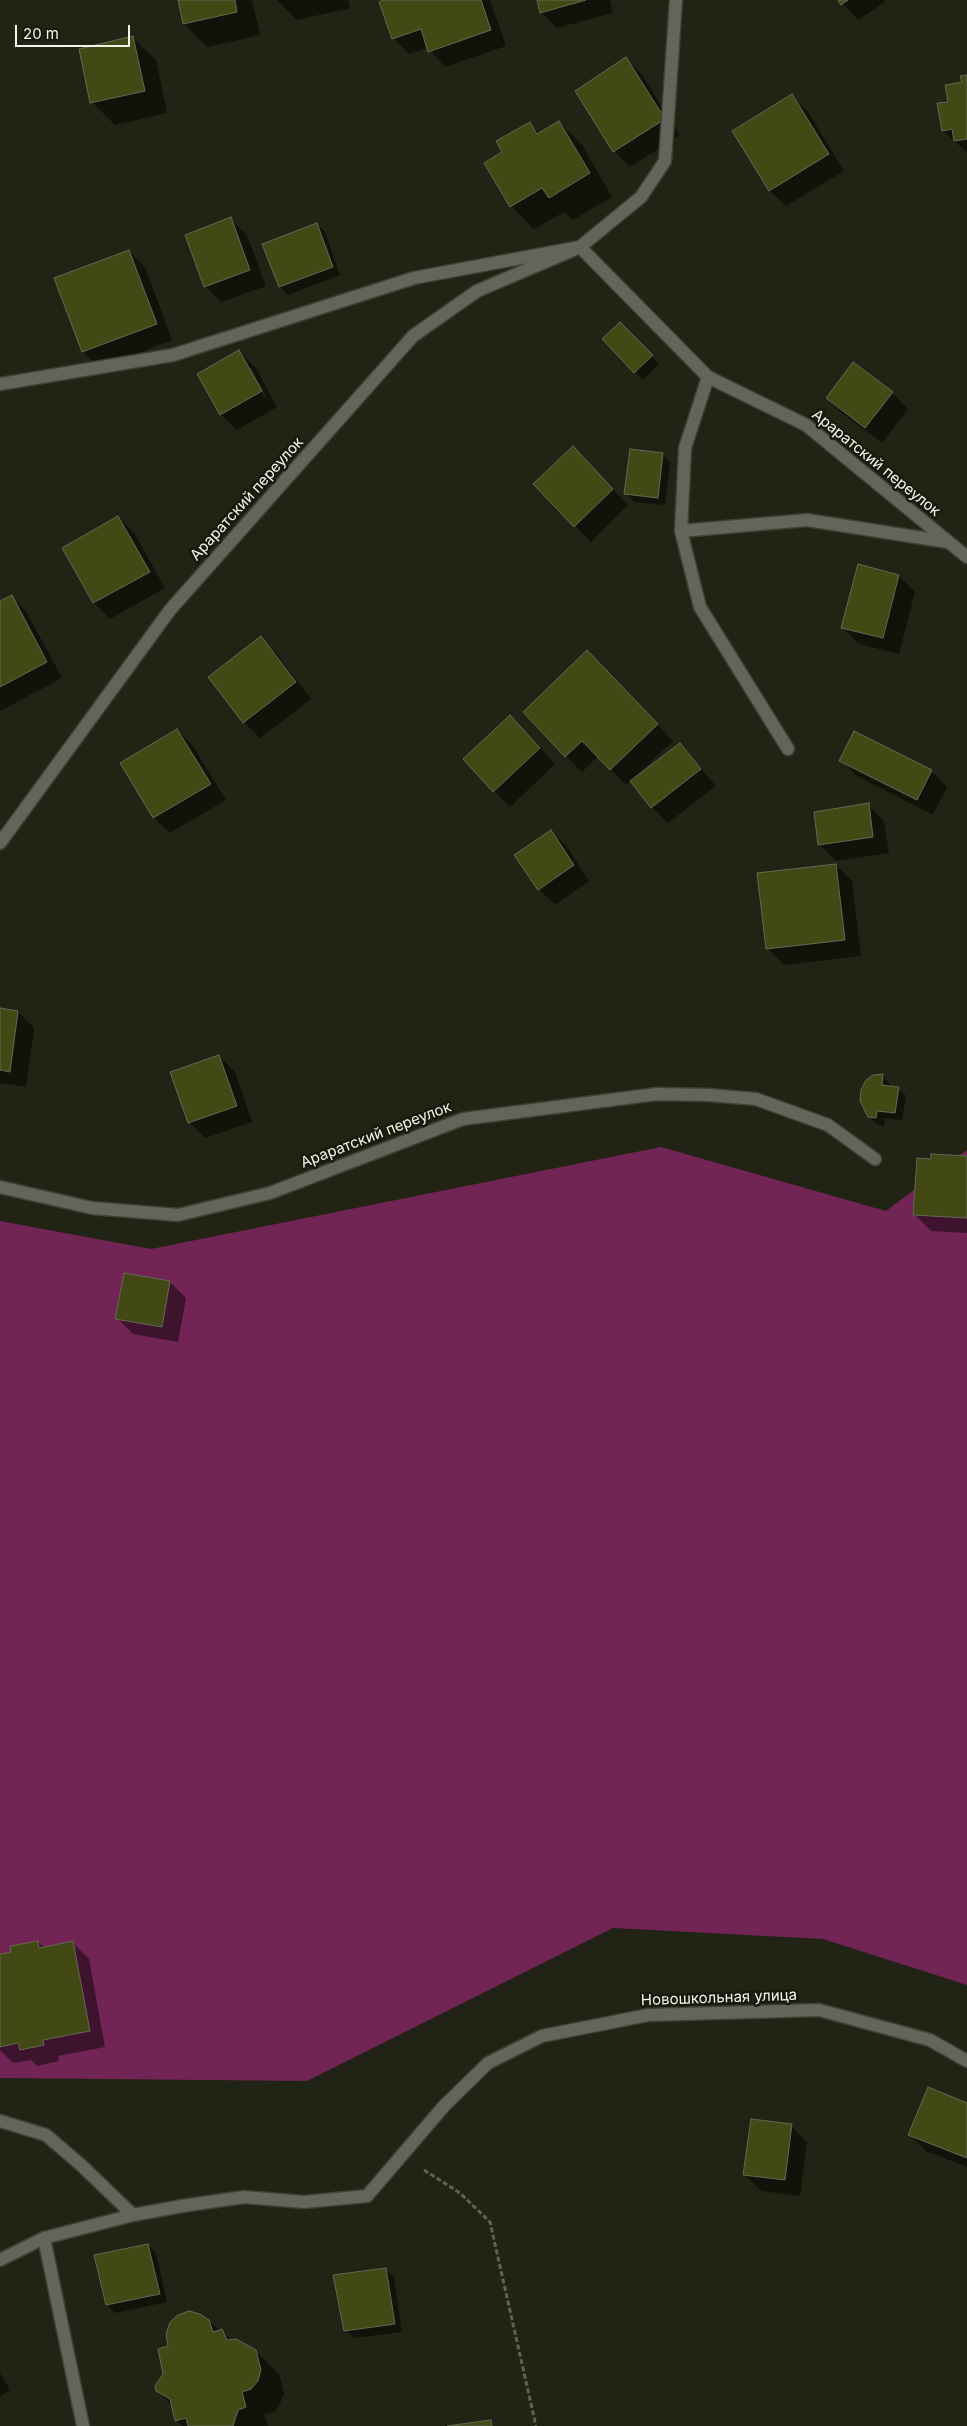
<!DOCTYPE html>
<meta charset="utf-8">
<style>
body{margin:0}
#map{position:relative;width:967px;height:2426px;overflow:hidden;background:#212314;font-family:Inter,sans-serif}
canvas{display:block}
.scale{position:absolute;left:15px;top:25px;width:115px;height:22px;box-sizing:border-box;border:2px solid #f3f5eb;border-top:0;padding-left:6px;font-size:15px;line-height:18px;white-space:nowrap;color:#f3f5eb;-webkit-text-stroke:4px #181a0b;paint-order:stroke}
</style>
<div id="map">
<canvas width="967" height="2426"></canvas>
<div class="scale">20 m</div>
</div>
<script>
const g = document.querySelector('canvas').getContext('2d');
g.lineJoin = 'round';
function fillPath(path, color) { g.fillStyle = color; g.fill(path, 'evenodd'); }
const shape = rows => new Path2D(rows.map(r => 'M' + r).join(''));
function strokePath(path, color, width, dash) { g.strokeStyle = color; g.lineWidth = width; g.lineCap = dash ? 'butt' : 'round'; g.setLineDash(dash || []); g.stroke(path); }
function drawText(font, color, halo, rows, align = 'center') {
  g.font = font + ' Inter,sans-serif'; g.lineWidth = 5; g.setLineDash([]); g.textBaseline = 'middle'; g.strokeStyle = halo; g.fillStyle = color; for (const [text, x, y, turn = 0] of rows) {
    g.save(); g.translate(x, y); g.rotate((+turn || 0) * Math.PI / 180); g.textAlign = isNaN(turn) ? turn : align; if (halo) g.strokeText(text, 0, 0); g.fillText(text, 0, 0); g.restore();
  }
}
fillPath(shape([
 [661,1147,886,1211,967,1150,967,1985,823,1939,613,1928,307,2081,0,2078,0,1221,151,1249]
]), '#722455');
fillPath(shape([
 [179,0,252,0,260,35,207,47,184,24],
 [277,0,348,0,350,8,297,20],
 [387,0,490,0,506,46,445,67,428,48,409,54,393,38],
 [538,0,610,0,613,13,557,28,541,12],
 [839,0,883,0,885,2,858,20],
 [132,37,156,60,167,113,115,125,92,102],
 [626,59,642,75,680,135,630,167,614,151],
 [967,76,967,152,943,131,938,104,949,103],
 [792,96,808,112,844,171,786,206,770,191,734,132],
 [559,122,582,145,612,197,573,220,564,212,534,229,511,206,486,164,504,153,530,123,540,134],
 [231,219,247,235,266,286,221,302,205,286],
 [317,224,325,232,340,275,288,295,280,287,264,244],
 [129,251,145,267,172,340,99,368,83,352,56,279],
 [620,323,659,364,643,380,635,372],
 [239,351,255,367,277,407,237,430,221,415,198,374],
 [248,368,251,368,266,396,264,397],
 [892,393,908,409,882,443,843,414,827,398],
 [662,454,670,462,665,505,634,502,626,494],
 [589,464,628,505,591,542,575,526],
 [118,517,134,533,165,588,110,619,94,603,64,548],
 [899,576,915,592,899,654,859,644,843,628],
 [12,597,27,613,62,678,0,711,0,603],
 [261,638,277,654,311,699,260,738,244,722,210,677],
 [603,667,673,741,635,777,636,778,680,744,716,786,668,823,652,807,631,780,626,785,598,756,582,772,566,756],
 [177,730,193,746,226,800,170,833,154,818,122,763],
 [526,732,555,764,510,807,494,791],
 [841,760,931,771,947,787,933,815,857,776],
 [868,805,884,821,889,853,836,861,820,845],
 [551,832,567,847,589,881,555,905,539,889],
 [836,865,852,881,861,956,784,965,768,949],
 [0,1010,18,1012,34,1028,26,1087,0,1083],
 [219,1056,235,1072,252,1122,205,1138,189,1122],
 [882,1076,890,1084,890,1087,898,1088,906,1096,902,1120,885,1118,884,1126,877,1124,869,1116,861,1100],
 [967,1157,967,1233,931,1231,915,1215],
 [125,1274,170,1282,186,1298,178,1342,133,1334,117,1318],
 [38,1942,44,1948,73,1943,89,1959,105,2047,58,2056,59,2061,37,2066,31,2060,13,2063,0,2050,0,1955,12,1953],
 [967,2104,967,2167,926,2151,910,2135],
 [791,2126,807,2142,800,2196,761,2191,745,2175],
 [148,2245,156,2253,167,2302,115,2313,107,2305],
 [386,2270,394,2277,402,2332,354,2338,346,2330],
 [208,2321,233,2341,255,2351,279,2374,284,2393,280,2404,274,2412,264,2414,268,2426,182,2426,176,2420,172,2406,158,2391,165,2374,170,2347],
 [0,2373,10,2390,0,2397]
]), '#0007');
const building = shape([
 [178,0,235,0,237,12,183,24,178,0],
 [383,0,481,0,491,30,428,52,421,29,392,39,379,2,383,0],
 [537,0,586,0,540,13,537,0],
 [838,0,848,0,841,5,838,0],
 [133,36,145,91,90,103,79,49,133,36],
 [626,57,665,119,613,152,575,91,626,57],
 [967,75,967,139,954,141,952,129,942,131,937,103,948,102,945,85,962,82,960,76,967,75],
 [792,94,829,154,769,191,732,131,792,94],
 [559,121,590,173,549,198,542,188,510,207,484,163,502,152,496,141,530,122,537,134,559,121],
 [231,217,250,270,204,287,185,235,231,217],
 [317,223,333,267,279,287,262,244,317,223],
 [129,250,157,324,82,352,54,278,129,250],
 [620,322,653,355,634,373,602,339,620,322],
 [239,350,262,391,220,415,197,374,239,350],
 [853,362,893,392,865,428,826,398,853,362],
 [573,446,613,489,574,527,533,484,573,446],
 [630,449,663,453,658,498,624,494,630,449],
 [118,516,150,572,93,603,62,548,118,516],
 [858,564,899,575,883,638,841,628,858,564],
 [12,595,47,662,0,687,0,601,12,595],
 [261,636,296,682,243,723,208,677,261,636],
 [587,650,658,724,610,770,582,741,565,757,523,712,587,650],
 [510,715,540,748,493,792,463,759,510,715],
 [177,729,211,784,153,818,120,763,177,729],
 [854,731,932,770,917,800,839,761,854,731],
 [680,743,701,769,651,808,630,781,680,743],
 [869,803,873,837,818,845,814,812,869,803],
 [551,830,574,865,538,890,514,855,551,830],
 [836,864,845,940,766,949,757,873,836,864],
 [0,1008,18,1011,10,1072,0,1070,0,1008],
 [219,1055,237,1106,188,1123,170,1072,219,1055],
 [883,1074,882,1085,899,1087,895,1113,877,1111,876,1118,868,1117,860,1101,861,1090,866,1080,873,1075,883,1074],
 [931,1154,967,1156,967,1218,913,1215,917,1158,931,1159,931,1154],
 [124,1273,170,1281,162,1327,115,1319,124,1273],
 [38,1941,39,1948,73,1941,90,2031,43,2040,44,2045,20,2050,18,2043,0,2047,0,1954,11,1952,10,1946,38,1941],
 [928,2087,967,2103,967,2158,908,2135,928,2087],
 [751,2119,792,2124,785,2180,743,2175,751,2119],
 [148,2244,160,2294,106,2305,94,2255,148,2244],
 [386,2268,395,2324,344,2331,333,2275,386,2268],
 [189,2311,200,2314,209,2320,213,2332,222,2329,227,2340,236,2339,256,2350,261,2370,258,2381,251,2389,242,2392,246,2407,238,2410,233,2426,188,2426,186,2418,175,2421,170,2399,156,2391,155,2386,163,2374,158,2349,168,2346,166,2334,170,2322,178,2315,189,2311],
 [491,2420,492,2426,447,2426,491,2420]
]);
fillPath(building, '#434915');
strokePath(building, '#656856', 1);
const service = shape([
 [708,377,685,448,681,531,700,607,788,749],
 [681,531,807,520,948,542],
 [0,2121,46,2135,81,2165,133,2215],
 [44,2238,83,2426]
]);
const minor = shape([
 [0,384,173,355,414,278,580,247,708,377,806,425,967,557],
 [0,843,170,610,413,336,477,291,580,247,641,197,665,161,676,0],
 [0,1187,92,1208,178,1215,270,1193,463,1119,657,1094,709,1095,756,1099,828,1125,875,1159],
 [0,2260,44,2238,133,2215,182,2206,244,2197,304,2202,367,2196,444,2106,488,2063,542,2036,648,2015,819,2010,930,2040,967,2061]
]);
strokePath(service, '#3e4032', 15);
strokePath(minor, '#3e4032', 15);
strokePath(shape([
 [424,2170,460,2193,490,2222,536,2426]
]), '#606255', 3, [5, 2.5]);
strokePath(service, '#63645c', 12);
strokePath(minor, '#63645c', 12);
drawText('15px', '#f3f5eb', '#181a0b', [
 ["Араратский переулок",876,463,39],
 ["Араратский переулок",247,499,-48],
 ["Араратский переулок",376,1135,-21],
 ["Новошкольная улица",719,1998,-2]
]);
</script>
